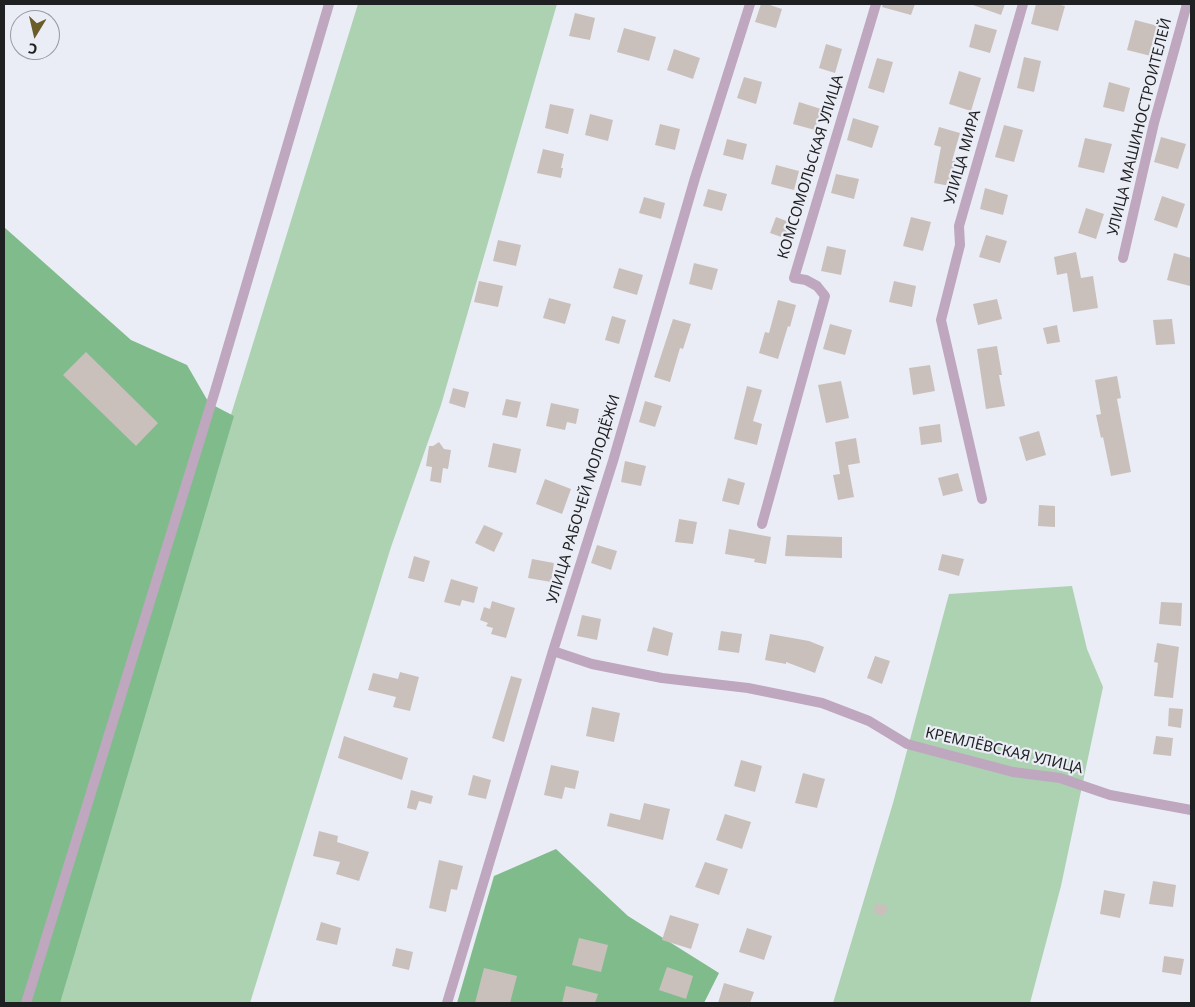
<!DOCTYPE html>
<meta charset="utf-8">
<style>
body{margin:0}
#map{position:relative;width:1195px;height:1007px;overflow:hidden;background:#ebedf6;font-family:"Noto Sans",sans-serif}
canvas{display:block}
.frame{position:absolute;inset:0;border:5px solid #1f2022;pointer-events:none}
.north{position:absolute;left:10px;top:10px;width:50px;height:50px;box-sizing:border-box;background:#ebedf6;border:1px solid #999ba1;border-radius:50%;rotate:189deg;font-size:14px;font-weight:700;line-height:20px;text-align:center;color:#1f2022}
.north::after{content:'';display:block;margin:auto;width:18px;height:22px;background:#6a5d2a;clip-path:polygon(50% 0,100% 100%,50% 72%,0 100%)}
</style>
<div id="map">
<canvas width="1195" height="1007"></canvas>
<div class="frame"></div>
<div class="north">С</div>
</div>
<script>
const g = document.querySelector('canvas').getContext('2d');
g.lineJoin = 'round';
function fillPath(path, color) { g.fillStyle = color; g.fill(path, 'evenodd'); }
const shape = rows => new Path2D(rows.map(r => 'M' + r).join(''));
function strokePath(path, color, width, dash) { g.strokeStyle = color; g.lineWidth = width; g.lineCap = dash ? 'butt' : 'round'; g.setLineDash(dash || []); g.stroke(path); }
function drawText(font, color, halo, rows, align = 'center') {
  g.font = font + ' "Noto Sans",sans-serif'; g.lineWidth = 4.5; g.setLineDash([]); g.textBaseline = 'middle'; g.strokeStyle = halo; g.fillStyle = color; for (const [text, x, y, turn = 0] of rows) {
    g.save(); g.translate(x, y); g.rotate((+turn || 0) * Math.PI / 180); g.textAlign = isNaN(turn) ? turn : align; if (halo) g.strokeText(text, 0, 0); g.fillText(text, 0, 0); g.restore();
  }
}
fillPath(shape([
 [358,4,557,4,441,405,391,547,250,1003,49,1003],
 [1072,586,1087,649,1103,687,1061,886,1030,1003,833,1003,893,803,949,594]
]), '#acd2b2');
fillPath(shape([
 [4,227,131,340,187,365,209,403,234,416,60,1003,4,1003],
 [556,849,628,916,719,973,704,1003,457,1003,494,876]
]), '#80bc8b');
fillPath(shape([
 [761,4,767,4,782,9,776,28,755,22],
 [883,4,915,4,911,15,882,7],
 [973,4,1005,4,1001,15,973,5],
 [1036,4,1056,4,1065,6,1058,31,1031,24],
 [575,13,595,18,590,40,569,36],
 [1135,20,1158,26,1151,56,1127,50],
 [975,24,997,30,990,53,969,47],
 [624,28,656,37,649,61,617,52],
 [826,44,842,49,835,73,819,68],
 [674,49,700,58,693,79,667,70],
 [1024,57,1041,61,1034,92,1017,88],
 [877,58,893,62,884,93,868,88],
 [959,71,981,78,971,111,949,104],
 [744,77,762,82,756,104,737,98],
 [1109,82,1130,88,1124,112,1103,107],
 [799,102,821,109,815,130,793,124],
 [550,104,574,109,568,134,545,128],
 [590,114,613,120,608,141,585,135],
 [853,118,879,126,872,148,847,140],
 [660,124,680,129,675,150,655,145],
 [1004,125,1023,130,1014,162,995,157],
 [939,127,960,133,952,161,955,161,950,186,934,183,941,147,934,145],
 [1161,137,1186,144,1178,169,1154,162],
 [1085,138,1112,144,1104,173,1078,167],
 [727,139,747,144,743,160,723,155],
 [543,149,564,154,561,168,563,168,561,178,537,173],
 [776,165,799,171,794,190,771,184],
 [836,174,859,179,854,199,831,193],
 [985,188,1008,195,1003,215,980,209],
 [708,189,727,194,722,211,703,206],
 [1162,196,1185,204,1177,228,1154,220],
 [644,197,665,203,661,219,639,213],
 [1086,208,1104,214,1096,239,1078,233],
 [776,217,792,223,787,239,770,233],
 [911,217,931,222,923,251,903,246],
 [986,235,1007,241,1000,263,979,257],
 [498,240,521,245,516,266,493,261],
 [827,246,846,250,841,275,821,271],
 [1076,252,1081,278,1093,276,1098,308,1073,312,1067,273,1057,275,1054,257],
 [1174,253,1191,258,1191,279,1190,286,1167,280],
 [694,263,718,269,712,290,689,284],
 [619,268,643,275,637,295,613,288],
 [479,281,503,286,498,307,474,302],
 [894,281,916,286,912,307,889,302],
 [549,298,571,304,565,324,543,318],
 [997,299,1002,319,978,325,973,304],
 [778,300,796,305,790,327,788,326,778,359,759,353,765,332,769,333],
 [612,316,626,320,619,344,605,340],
 [673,319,691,324,683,349,680,348,670,382,654,377],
 [1172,319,1175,344,1156,345,1153,320],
 [830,324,852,330,845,355,823,349],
 [1057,325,1060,342,1047,344,1043,328],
 [997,346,1002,375,999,375,1005,406,986,409,977,349],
 [86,352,158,423,136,446,63,375],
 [930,365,935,391,913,395,909,368],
 [1117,376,1121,398,1117,399,1131,472,1111,476,1103,437,1101,438,1096,415,1101,414,1095,380],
 [841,381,849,418,826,423,818,385],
 [747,386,762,390,753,421,762,424,757,445,734,439],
 [453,388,469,392,465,408,449,403],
 [506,399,521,402,517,418,502,415],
 [645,401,662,406,655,427,639,422],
 [551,403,579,409,576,424,567,422,565,430,546,426],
 [940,424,942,442,921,445,919,427],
 [1039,431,1046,455,1026,461,1019,437],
 [856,438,860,463,848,465,854,497,838,500,833,475,840,474,835,442],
 [439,442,444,449,451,450,448,469,443,468,441,483,430,481,432,467,426,466,429,446,433,446],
 [493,443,521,449,516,473,488,467],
 [625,461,646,466,641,486,621,482],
 [958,473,963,491,943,496,938,478],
 [728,478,745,483,739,505,722,501],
 [545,479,571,489,562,514,536,504],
 [1039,505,1055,506,1055,527,1038,526],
 [679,519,697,522,693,544,675,542],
 [484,525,503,533,494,552,475,543],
 [729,529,771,537,766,564,754,562,755,559,725,554],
 [787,535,842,537,842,558,785,556],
 [597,545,617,551,611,570,591,563],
 [942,554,964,559,959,576,938,570],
 [414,556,430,561,424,582,408,578],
 [532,559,554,563,551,582,528,578],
 [451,579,478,587,474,603,462,600,460,606,444,602],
 [492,601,515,608,506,638,491,634,493,628,486,626,488,623,480,620,484,607,490,609],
 [1161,602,1182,603,1181,626,1159,624],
 [582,615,601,619,597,640,577,636],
 [653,627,673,633,668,656,647,651],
 [721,631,742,634,739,653,718,650],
 [770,634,809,641,824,647,815,673,786,662,786,664,765,660],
 [1157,643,1179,647,1173,698,1154,696,1158,663,1154,662],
 [875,656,890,661,882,684,867,678],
 [400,672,419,677,410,711,393,707,396,697,368,690,373,673,398,679],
 [511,676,522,679,504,742,492,738],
 [592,707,620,713,614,742,586,736],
 [1169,708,1183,709,1181,728,1168,726],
 [344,736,408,758,402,780,338,758],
 [1156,736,1173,738,1171,756,1153,754],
 [741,760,762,766,755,792,734,786],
 [551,765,579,771,575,789,565,787,562,799,544,795],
 [803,773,825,779,817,808,795,803],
 [473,775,491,780,486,799,468,795],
 [411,790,433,796,431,804,419,801,416,810,407,808],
 [644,803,670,809,663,840,607,826,610,813,640,820],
 [725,814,751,822,742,849,716,840],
 [319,831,338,836,337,842,369,852,359,881,336,874,340,862,313,856],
 [439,860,463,866,457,890,451,889,446,912,429,908],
 [705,862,728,869,719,895,695,887],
 [1153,881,1176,885,1173,907,1149,904],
 [1104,890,1125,894,1120,918,1100,914],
 [876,903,888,906,885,916,873,913],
 [670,915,699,924,691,949,662,940],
 [321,922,341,928,337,945,316,940],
 [747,928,772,936,764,960,739,952],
 [579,938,608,945,601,972,572,965],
 [396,948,413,952,409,970,392,966],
 [1164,956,1184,959,1181,975,1162,972],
 [667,967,693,976,686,999,659,990],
 [484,968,517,976,510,1003,475,1003],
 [724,983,754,992,750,1003,718,1003],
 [566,986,598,994,595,1003,562,1003]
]), '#c9c0bc');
strokePath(shape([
 [1123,258,1154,123,1187,4],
 [982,499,941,320,960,245,959,226,1023,4],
 [762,524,825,296,817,286,806,280,794,278,876,4],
 [553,651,592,664,662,678,748,688,822,703,869,721,907,744,1013,772,1060,778,1110,795,1191,810],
 [26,1003,215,391,329,4],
 [447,1003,553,651,613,461,695,178,750,4]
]), '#bea7bf', 10);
drawText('15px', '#1f2022', '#ebedf6', [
 ["УЛИЦА МАШИНОСТРОИТЕЛЕЙ",1140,127,-76],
 ["УЛИЦА МИРА",963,157,-74],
 ["КОМСОМОЛЬСКАЯ УЛИЦА",811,167,-73],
 ["УЛИЦА РАБОЧЕЙ МОЛОДЁЖИ",584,499,-73],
 ["КРЕМЛЁВСКАЯ УЛИЦА",1004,751,13]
]);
</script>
